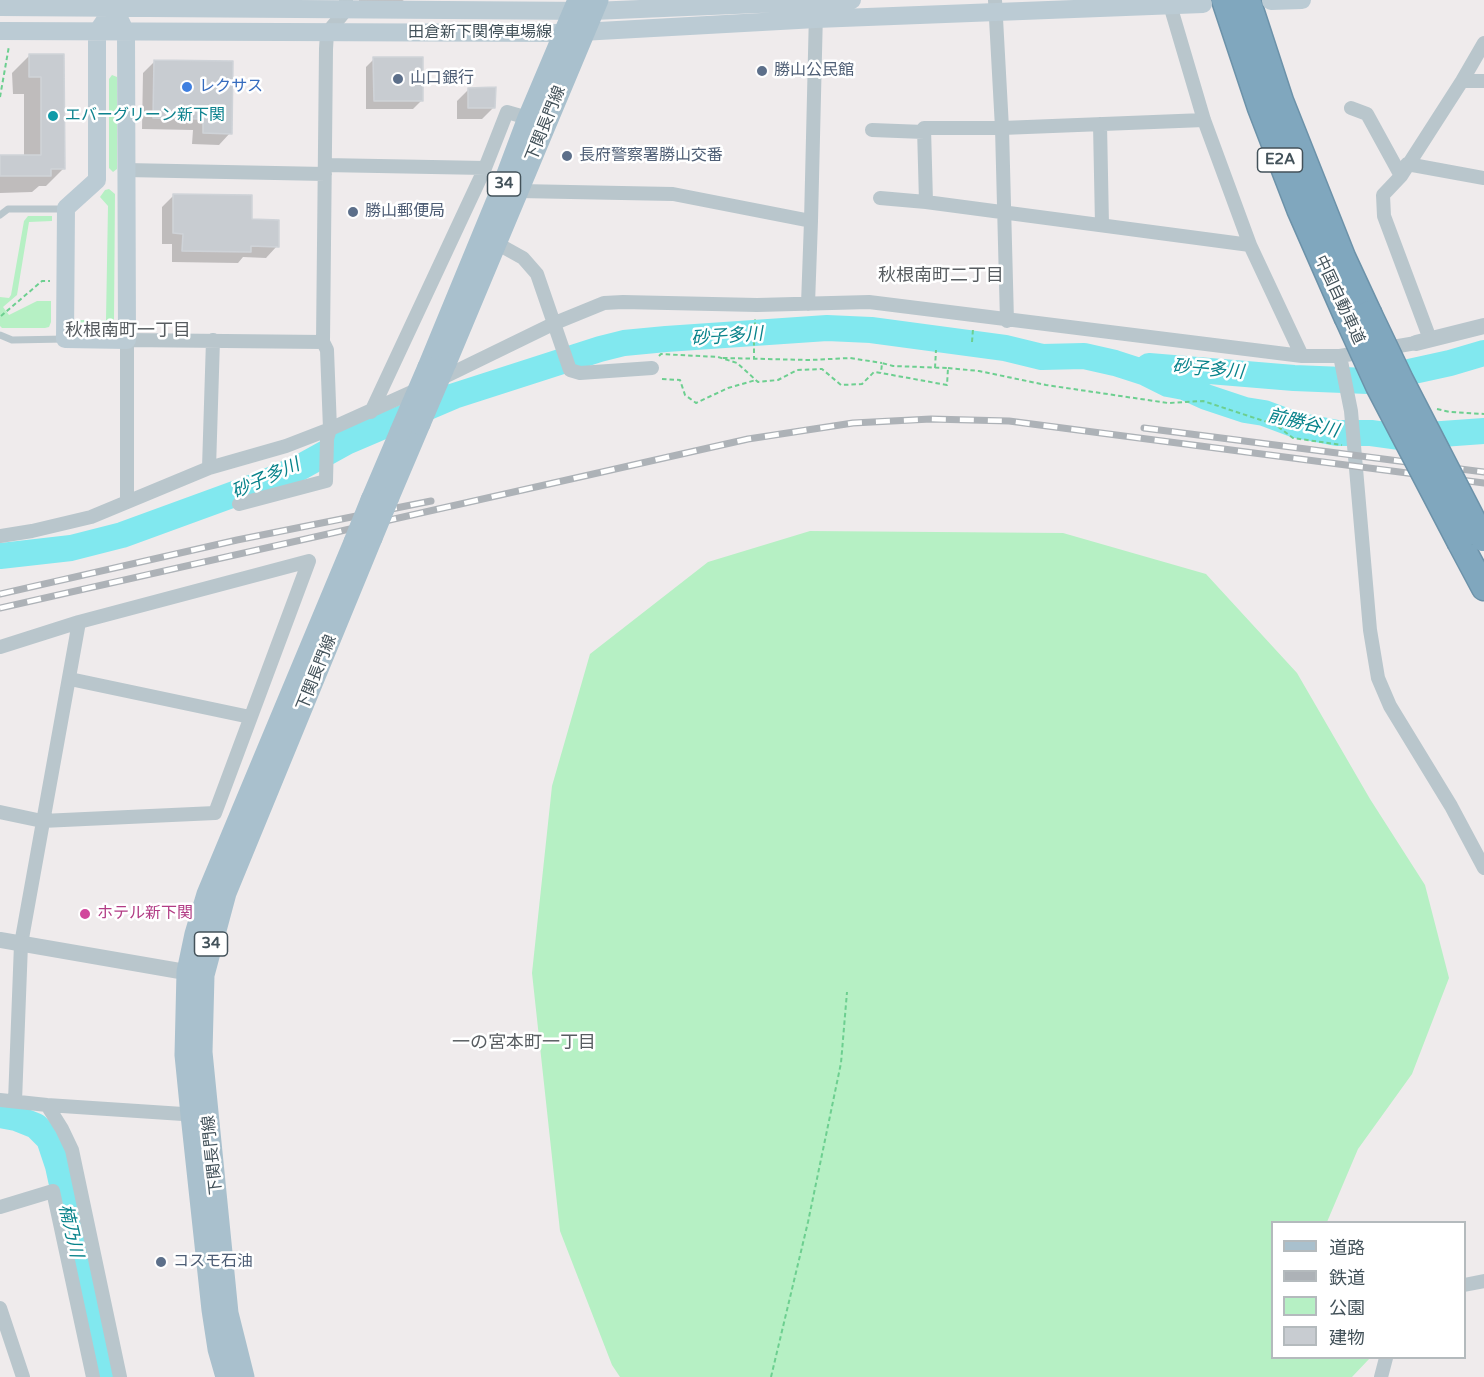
<!DOCTYPE html>
<meta charset="utf-8">
<style>
body{margin:0}
#map{position:relative;width:1484px;height:1377px;overflow:hidden;background:#efebec;font-family:"Varela Round","Noto Sans JP",sans-serif}
canvas{display:block}
.legend{position:absolute;left:1271px;top:1221px;width:195px;height:138px;box-sizing:border-box;background:#fff;border:2px solid #b4babd;margin:0;padding:8px 10px;list-style:none;font-size:18px;color:#43525a}
.legend li{display:flex;align-items:center;gap:12px;height:30px}
.legend b{width:30px;border:2px solid #b4babd}
</style>
<div id="map">
<canvas width="1484" height="1377"></canvas>
<ul class="legend">
<li><b style="height:8px;background:#a9c0cd"></b>道路</li>
<li><b style="height:8px;background:#adb2b7"></b>鉄道</li>
<li><b style="height:16px;background:#b6f0c4"></b>公園</li>
<li><b style="height:16px;background:#c8ccd1"></b>建物</li>
</ul>
</div>
<script>
const g = document.querySelector('canvas').getContext('2d');
g.lineJoin = 'round';
function fillPath(path, color) { g.fillStyle = color; g.fill(path, 'evenodd'); }
const shape = rows => new Path2D(rows.map(r => 'M' + r).join(''));
function strokePath(path, color, width, dash) { g.strokeStyle = color; g.lineWidth = width; g.lineCap = dash ? 'butt' : 'round'; g.setLineDash(dash || []); g.stroke(path); }
function drawText(font, color, halo, rows, align = 'center') {
  g.font = font + ' "Varela Round","Noto Sans JP",sans-serif'; g.lineWidth = 5; g.setLineDash([]); g.textBaseline = 'middle'; g.strokeStyle = halo; g.fillStyle = color; for (const [text, x, y, turn = 0] of rows) {
    g.save(); g.translate(x, y); g.rotate((+turn || 0) * Math.PI / 180); g.textAlign = isNaN(turn) ? turn : align; if (halo) g.strokeText(text, 0, 0); g.fillText(text, 0, 0); g.restore();
  }
}
fillPath(shape([
 [112,75,117,77,117,169,113,172,109,168,109,79],
 [109,189,115,194,114,319,105,327,76,327,72,325,71,320,106,320,108,206,100,197,105,190],
 [28,216,52,216,52,221,29,222,17,295,3,307,9,315,37,301,51,301,51,322,49,327,45,328,2,328,0,326,0,297,9,298,11,295,24,221],
 [810,531,1063,533,1206,574,1297,673,1370,799,1425,885,1449,978,1412,1074,1358,1149,1327,1222,1272,1222,1272,1358,1370,1358,1352,1377,620,1377,612,1365,560,1231,532,973,552,786,590,654,708,562]
]), '#b6f0c4');
fillPath(shape([
 [359,0,404,0,399,3,359,3],
 [30,55,63,55,64,168,46,186,39,186,32,192,0,193,0,157,24,157,24,94,13,94,12,73],
 [374,59,421,101,413,109,366,109,366,67],
 [155,61,230,133,219,145,192,144,193,130,142,129,143,73],
 [469,89,494,107,482,119,457,119,457,101],
 [174,195,250,221,277,246,266,258,243,257,238,263,172,262,172,244,162,244,162,207]
]), '#0003');
strokePath(shape([
 [1149,366,1294,378,1368,381,1450,363,1484,353],
 [0,556,71,548,122,535,259,485,299,468,346,442,454,396,600,349,624,343,666,339,827,328,871,330,1005,348,1042,357,1084,356,1115,363,1146,373,1168,384,1184,387,1206,397,1245,410,1264,413,1296,425,1337,433,1371,433,1400,437,1484,431],
 [0,1115,16,1118,36,1126,49,1139,58,1166,104,1377]
]), '#81e8ef', 26);
const building = shape([
 [29,54,64,54,65,169,51,169,51,176,0,176,0,155,41,155,41,77,29,77,29,54],
 [373,57,423,57,423,101,374,101,373,57],
 [154,60,233,61,232,134,203,133,203,119,153,118,154,60],
 [496,87,495,108,468,108,468,88,496,87],
 [173,194,252,195,252,219,279,220,279,247,251,246,251,252,182,251,183,234,173,233,173,194]
]);
fillPath(building, '#c8ccd1');
strokePath(building, '#cfd3d8', 1.5);
const motorway = shape([
 [1224,0,1260,108,1299,209,1346,316],
 [1248,0,1281,101,1343,257,1369,313],
 [1460,543,1484,588]
]);
strokePath(motorway, '#6c92a9', 27);
strokePath(shape([
 [0,97,9,46],
 [1,316,42,281,50,281],
 [755,327,755,319],
 [754,341,754,358],
 [972,342,973,329],
 [659,356,661,354,718,357,737,363,758,382,778,380,797,370,822,369,841,385,862,384,874,372,881,373,947,385,948,368,893,366,882,363,881,373],
 [723,358,810,360,850,358,882,363],
 [935,368,936,350],
 [948,368,979,371,1046,385,1168,403,1203,401,1276,425,1293,438,1342,445],
 [662,379,680,380,685,395,696,403,728,388,756,380],
 [1437,409,1450,412,1484,414],
 [771,1377,808,1222,841,1063,847,992]
]), '#6dcf90', 2, [4.5, 3]);
strokePath(shape([
 [0,215,8,209,65,209],
 [0,335,12,340,65,339]
]), '#b9c6cc', 7);
strokePath(shape([
 [995,0,1002,128,1007,321],
 [1170,5,1204,120,1250,245,1302,356],
 [1462,81,1484,81],
 [1351,108,1367,114,1401,176],
 [1204,120,1002,128,924,128,926,202,1250,245],
 [1100,124,1102,225],
 [872,130,924,132],
 [1407,164,1484,178],
 [325,165,485,168],
 [126,170,325,174],
 [519,191,673,194,811,221],
 [880,198,926,202],
 [496,243,523,258,537,274,570,370,580,373,652,368],
 [808,304,811,221,816,12],
 [1430,339,1384,216,1383,195,1401,176,1462,81,1484,43],
 [1340,356,1351,411,1370,630,1378,678,1390,706,1451,806,1484,868],
 [438,380,555,323,604,303,623,302,757,305,869,302,1302,356,1340,356,1416,343],
 [371,412,485,168,507,112,528,118],
 [209,468,213,340],
 [127,502,127,340,323,342],
 [239,504,326,481,327,439,330,429,327,350,323,342,326,49,327,33,346,10,346,0],
 [0,536,32,531,91,517,209,468,286,446,330,429,421,388],
 [0,647,79,622,309,561,215,813,42,821,0,812],
 [70,679,250,717],
 [0,1100,47,1105,198,1115],
 [15,1101,21,944,79,622],
 [47,1105,62,1129,72,1150,120,1377],
 [0,1207,53,1191,93,1377],
 [1464,1285,1484,1281],
 [0,1308,23,1377],
 [1381,1377,1386,1358]
]), '#b9c6cc', 14);
strokePath(shape([
 [1416,343,1484,326],
 [0,940,197,974]
]), '#b9c6cc', 16);
strokePath(shape([
 [1271,1,1302,0],
 [0,7,593,11,852,0],
 [114,7,126,33,127,340,65,339,66,208,97,180,97,32,114,7],
 [0,31,563,33,816,19,1203,4]
]), '#bbcbd4', 18);
strokePath(shape([
 [446,363,598,0],
 [428,367,501,190,528,118,578,0],
 [389,497,420,424],
 [371,500,400,432],
 [226,1377,218,1349,212,1310,191,1115,185,1055,187,972,195,934,207,894,354,542],
 [244,1377,228,1313,202,1052,204,975,226,893,372,538]
]), '#a9c0cd', 21);
strokePath(motorway, '#80a7be', 24);
const rail = shape([
 [1144,428,1484,472],
 [0,594,237,540,431,501],
 [0,608,748,439,853,423,931,419,1009,421,1484,483]
]);
strokePath(rail, '#adb2b7', 7);
strokePath(rail, '#fff', 4.5, [14]);
const motorwayBridge = shape([
 [1369,313,1401,380,1483,539],
 [1346,316,1378,386,1460,543]
]);
strokePath(motorwayBridge, '#6c92a9', 27, []);
strokePath(shape([
 [420,424,446,363],
 [400,432,428,367],
 [372,538,389,497],
 [354,542,371,500]
]), '#a9c0cd', 21);
strokePath(motorwayBridge, '#80a7be', 24);
for (const [x, y, r, color] of [
 [762,71,6,"#5c6f8a"],
 [398,79,6,"#5c6f8a"],
 [187,87,6,"#3f7fe0"],
 [53,116,6,"#0f9aa8"],
 [567,156,6,"#5c6f8a"],
 [353,212,6,"#5c6f8a"],
 [85,914,6,"#d1479c"],
 [161,1262,6,"#5c6f8a"]
]) { const dot = new Path2D(); dot.arc(x, y, r, 0, 2 * Math.PI); g.fillStyle = color; g.fill(dot); strokePath(dot, '#fff', 2); }
for (const [x, y, w] of [
 [1280,160,45],
 [504,184,33],
 [211,944,33]
]) { const box = new Path2D(); box.roundRect(x - w / 2, y - 12, w, 24, 4.5); g.fillStyle = '#fff'; g.fill(box); strokePath(box, '#43525a', 1.5); }
drawText('bold 15px', '#43525a', null, [
 ["E2A",1280,160],
 ["34",504,184],
 ["34",211,944]
]);
drawText('16px', '#43525a', '#fff', [
 ["田倉新下関停車場線",480,33],
 ["下関長門線",546,124,-68],
 ["中国自動車道",1339,300,65],
 ["下関長門線",317,673,-68],
 ["下関長門線",213,1155,-96]
]);
drawText('16px', '#4e5e75', '#fff', [
 ["勝山公民館",774,71],
 ["山口銀行",410,79],
 ["長府警察署勝山交番",579,156],
 ["勝山郵便局",365,212],
 ["コスモ石油",173,1262]
], 'left');
drawText('16px', '#366cbe', '#fff', [
 ["レクサス",199,87]
], 'left');
drawText('16px', '#0d838f', '#fff', [
 ["エバーグリーン新下関",65,116]
], 'left');
drawText('16px', '#b23c85', '#fff', [
 ["ホテル新下関",97,914]
], 'left');
drawText('18px', '#585d61', '#fff', [
 ["秋根南町二丁目",941,276],
 ["秋根南町一丁目",128,331],
 ["一の宮本町一丁目",524,1043]
]);
drawText('italic 18px', '#08838b', '#fff', [
 ["砂子多川",727,337,-4],
 ["砂子多川",1208,370,5],
 ["前勝谷川",1303,424,13],
 ["砂子多川",266,479,-24],
 ["楠乃川",70,1231,77]
]);
</script>
